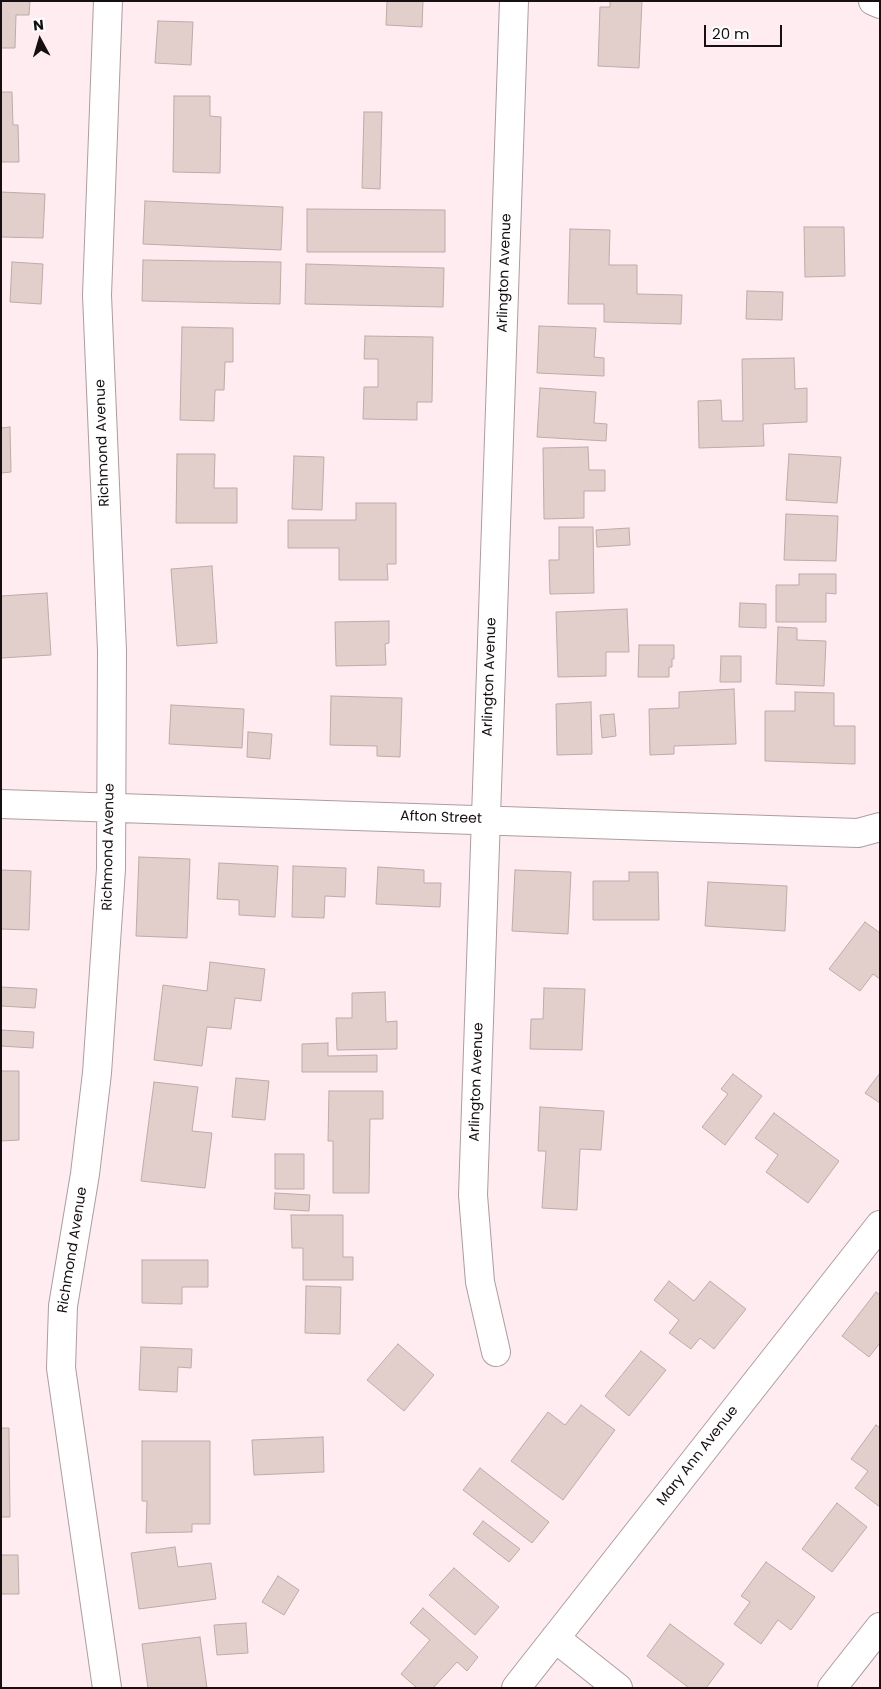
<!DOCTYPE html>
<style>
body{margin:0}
#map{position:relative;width:881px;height:1689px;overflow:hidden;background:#ffecf0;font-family:Poppins,sans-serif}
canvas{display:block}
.frame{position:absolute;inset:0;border:2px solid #161012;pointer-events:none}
.north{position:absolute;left:15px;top:15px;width:50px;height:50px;-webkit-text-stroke:4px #fff;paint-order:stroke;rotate:354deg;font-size:14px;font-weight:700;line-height:20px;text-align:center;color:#161012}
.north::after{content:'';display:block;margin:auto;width:18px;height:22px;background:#161012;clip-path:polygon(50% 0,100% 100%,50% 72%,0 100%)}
.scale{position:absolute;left:704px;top:25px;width:78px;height:22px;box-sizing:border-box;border:2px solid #161012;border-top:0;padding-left:6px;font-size:15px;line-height:18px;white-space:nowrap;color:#161012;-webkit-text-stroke:4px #fff;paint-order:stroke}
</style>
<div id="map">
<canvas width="881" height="1689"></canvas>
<div class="frame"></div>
<div class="north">N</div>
<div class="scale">20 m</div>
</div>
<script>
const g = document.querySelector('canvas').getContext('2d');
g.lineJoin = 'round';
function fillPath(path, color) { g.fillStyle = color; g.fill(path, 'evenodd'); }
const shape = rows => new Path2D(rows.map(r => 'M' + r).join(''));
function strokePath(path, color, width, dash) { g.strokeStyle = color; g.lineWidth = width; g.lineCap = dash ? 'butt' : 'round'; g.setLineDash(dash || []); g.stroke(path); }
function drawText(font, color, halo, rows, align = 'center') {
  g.font = font + ' Poppins,sans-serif'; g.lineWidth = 4; g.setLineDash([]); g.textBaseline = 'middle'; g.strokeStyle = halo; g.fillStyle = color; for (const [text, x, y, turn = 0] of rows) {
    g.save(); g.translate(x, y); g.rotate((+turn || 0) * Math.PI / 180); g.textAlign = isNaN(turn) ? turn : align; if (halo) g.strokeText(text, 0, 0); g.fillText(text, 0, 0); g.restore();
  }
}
const building = shape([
 [1,1,30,1,29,15,16,15,15,48,1,48,1,1],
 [387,1,423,1,422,27,386,25,387,1],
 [610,1,642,1,639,68,598,66,600,7,610,7,610,1],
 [158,21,193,22,191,65,155,63,158,21],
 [1,92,12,92,13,125,18,125,19,162,1,162,1,92],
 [174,96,210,96,210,116,221,117,220,173,173,172,174,96],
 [364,112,382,112,380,189,362,188,364,112],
 [1,192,45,194,43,238,1,237,1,192],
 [145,201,283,207,281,250,143,244,145,201],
 [307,209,445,210,445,252,307,252,307,209],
 [804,227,844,227,845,276,805,277,804,227],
 [570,229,610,230,609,265,637,265,637,294,682,295,681,324,604,322,604,304,568,304,570,229],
 [143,260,281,262,280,304,142,301,143,260],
 [12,262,43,264,41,304,10,302,12,262],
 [306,264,444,268,443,307,305,304,306,264],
 [747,291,783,292,782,320,746,319,747,291],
 [539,326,596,328,594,357,604,358,604,376,537,373,539,326],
 [182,327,233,328,233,362,225,362,224,390,215,390,214,421,180,420,182,327],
 [365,336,433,337,432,402,417,402,417,420,363,419,364,387,378,387,378,359,364,359,365,336],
 [794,358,795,389,807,388,807,422,763,424,764,446,699,448,698,401,721,400,722,421,743,421,742,359,794,358],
 [540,388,596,392,594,423,607,424,606,441,537,437,540,388],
 [10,427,11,472,1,473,1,428,10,427],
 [588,447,589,470,605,470,605,491,584,491,584,518,544,519,543,448,588,447],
 [177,454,215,454,214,488,237,488,237,523,176,523,177,454],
 [789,454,841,457,837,503,786,500,789,454],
 [294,456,324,457,322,510,292,509,294,456],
 [356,503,396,503,396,564,387,564,388,580,339,580,339,548,288,548,288,520,356,520,356,503],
 [786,514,838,516,836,561,784,560,786,514],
 [559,527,593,527,594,593,550,594,549,560,559,560,559,527],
 [629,528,630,545,597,547,596,530,629,528],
 [212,566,217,643,177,646,171,569,212,566],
 [799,574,836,574,836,594,826,593,826,622,776,622,776,585,799,585,799,574],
 [47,593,51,655,1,658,1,596,47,593],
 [740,603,766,604,766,628,739,627,740,603],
 [627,609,629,652,606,652,606,676,558,677,556,612,627,609],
 [389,621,389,643,385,644,386,665,336,666,335,622,389,621],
 [778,627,797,628,797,640,826,641,824,686,776,684,778,627],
 [639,645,674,645,674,659,672,659,672,667,669,667,669,677,638,677,639,645],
 [721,656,741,656,741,682,720,682,721,656],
 [734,689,736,744,674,746,674,754,650,755,649,709,679,708,679,692,734,689],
 [795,692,834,693,834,726,855,726,855,764,765,761,765,711,795,711,795,692],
 [331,696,402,698,400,757,377,756,377,746,330,745,331,696],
 [591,702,592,754,557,755,556,704,591,702],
 [171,705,244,709,242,748,169,744,171,705],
 [614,714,616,736,602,738,600,715,614,714],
 [248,732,272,734,270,759,247,757,248,732],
 [139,857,190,859,187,938,136,936,139,857],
 [219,863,278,866,275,917,239,915,239,900,217,899,219,863],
 [293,866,346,868,345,897,325,896,324,918,292,917,293,866],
 [378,867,424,870,424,883,441,883,440,907,376,904,378,867],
 [1,870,31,871,29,930,1,929,1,870],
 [515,870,571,872,568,934,512,931,515,870],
 [629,872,658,872,659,920,593,920,593,881,629,881,629,872],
 [708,882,787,886,785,931,705,926,708,882],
 [865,922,880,933,880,979,873,974,860,991,829,969,865,922],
 [210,962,265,969,261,1001,235,998,231,1029,207,1027,202,1066,154,1060,163,985,207,991,210,962],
 [1,987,37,989,35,1008,1,1006,1,987],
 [544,988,585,989,582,1050,530,1049,531,1019,543,1019,544,988],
 [385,992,386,1022,397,1021,397,1049,337,1050,336,1018,352,1018,352,993,385,992],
 [1,1030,34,1032,33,1048,1,1046,1,1030],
 [328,1043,328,1056,377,1055,377,1072,302,1072,302,1044,328,1043],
 [1,1071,19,1071,19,1140,1,1141,1,1071],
 [880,1073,880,1103,865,1093,880,1073],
 [733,1074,762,1096,725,1145,702,1127,728,1094,721,1089,733,1074],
 [236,1078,269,1081,265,1120,232,1117,236,1078],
 [154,1082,198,1087,192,1131,212,1133,205,1188,141,1181,154,1082],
 [329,1091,383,1091,383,1119,370,1119,369,1193,333,1193,333,1141,328,1141,329,1091],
 [540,1107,604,1111,601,1150,580,1149,577,1210,542,1208,546,1151,538,1151,540,1107],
 [774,1113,839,1161,808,1203,766,1172,778,1155,755,1138,774,1113],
 [275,1154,304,1154,304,1189,275,1189,275,1154],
 [275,1193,310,1195,309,1211,274,1209,275,1193],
 [291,1215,343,1215,343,1257,353,1257,353,1280,303,1280,303,1248,292,1248,291,1215],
 [142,1260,208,1260,208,1287,182,1287,182,1304,142,1303,142,1260],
 [669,1281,694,1301,710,1281,746,1309,714,1349,700,1338,691,1349,669,1333,679,1320,654,1300,669,1281],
 [306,1286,341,1287,340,1334,305,1333,306,1286],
 [876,1292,880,1295,880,1343,869,1357,842,1336,876,1292],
 [398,1344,434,1375,404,1411,367,1380,398,1344],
 [141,1347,192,1349,191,1368,178,1367,177,1392,139,1390,141,1347],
 [641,1351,666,1370,629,1416,605,1396,641,1351],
 [581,1405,615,1430,563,1500,511,1461,548,1412,565,1425,581,1405],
 [876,1425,880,1428,880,1507,855,1488,868,1471,851,1459,876,1425],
 [1,1428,9,1428,10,1517,1,1517,1,1428],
 [323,1437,324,1472,254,1475,252,1440,323,1437],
 [142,1441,210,1441,210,1524,192,1524,192,1532,146,1533,147,1501,142,1501,142,1441],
 [480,1468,549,1522,532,1543,463,1490,480,1468],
 [837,1503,867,1527,832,1572,802,1549,837,1503],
 [483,1521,520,1549,509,1562,473,1534,483,1521],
 [175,1547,178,1567,211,1563,216,1599,139,1609,131,1553,175,1547],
 [1,1555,18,1555,19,1594,1,1594,1,1555],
 [766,1562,815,1597,791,1630,778,1620,761,1644,734,1624,750,1602,741,1596,766,1562],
 [454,1568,499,1607,475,1635,429,1595,454,1568],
 [278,1576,299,1590,284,1615,262,1602,278,1576],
 [423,1608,478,1657,467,1671,457,1662,433,1688,417,1688,401,1674,430,1640,410,1623,423,1608],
 [246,1623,248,1653,217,1655,214,1625,246,1623],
 [670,1624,724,1664,706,1688,689,1688,647,1656,670,1624],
 [200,1637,207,1688,148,1688,142,1644,200,1637]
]);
fillPath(building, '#e2cfcb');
strokePath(building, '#bdaba7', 1);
const minor = shape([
 [873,1,880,4],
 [1,804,858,833,880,827],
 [496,1352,480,1282,473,1195,514,1],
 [555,1638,618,1688],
 [107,1688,61,1368,63,1306,85,1174,97,1073,111,869,112,651,97,295,108,1],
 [516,1688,880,1225],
 [832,1688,880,1627]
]);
strokePath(minor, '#ae9ca0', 30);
strokePath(minor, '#fff', 28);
drawText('14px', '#161012', '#fff', [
 ["Arlington Avenue",505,273,-88],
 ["Richmond Avenue",103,443,-92],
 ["Arlington Avenue",490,677,-88],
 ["Afton Street",441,818,2],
 ["Richmond Avenue",109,847,-89],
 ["Arlington Avenue",477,1082,-88],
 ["Richmond Avenue",73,1250,-81],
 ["Mary Ann Avenue",698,1456,-52]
]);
</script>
